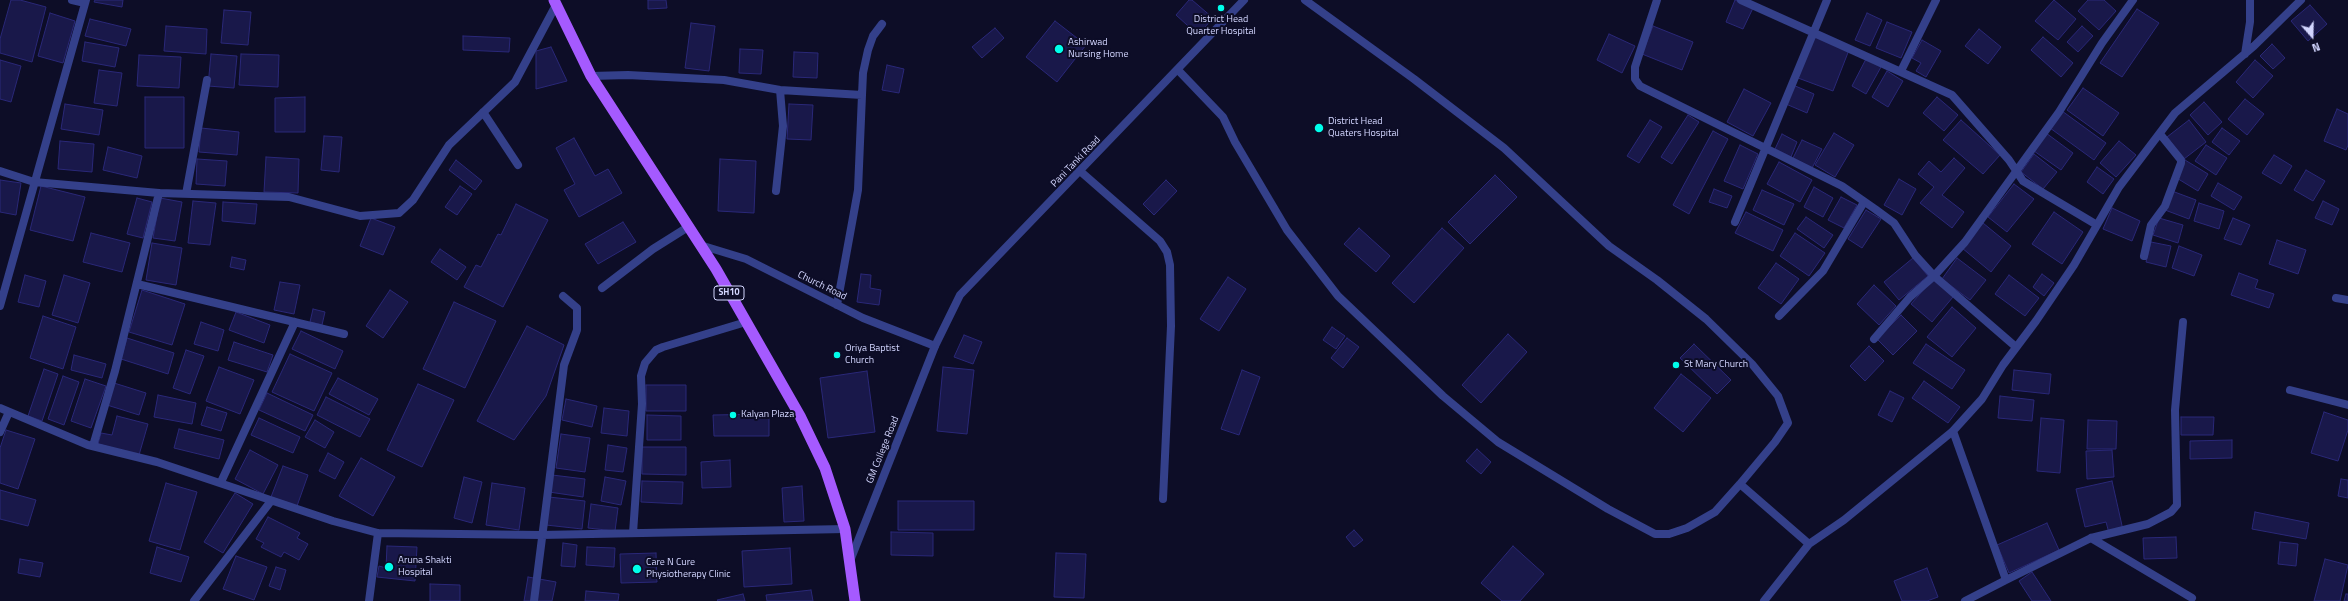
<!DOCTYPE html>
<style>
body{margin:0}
#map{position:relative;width:2348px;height:601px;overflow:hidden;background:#0d0d27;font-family:"Titillium Web",sans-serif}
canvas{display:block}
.north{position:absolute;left:2292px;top:16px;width:40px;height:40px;-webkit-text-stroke:3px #0d0d27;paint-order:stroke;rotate:160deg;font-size:11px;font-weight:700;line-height:16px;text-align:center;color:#d3d6ff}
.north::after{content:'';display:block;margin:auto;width:14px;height:18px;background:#d3d6ff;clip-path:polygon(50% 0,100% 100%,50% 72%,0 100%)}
</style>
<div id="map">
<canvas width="2348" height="601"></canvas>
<div class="north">N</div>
</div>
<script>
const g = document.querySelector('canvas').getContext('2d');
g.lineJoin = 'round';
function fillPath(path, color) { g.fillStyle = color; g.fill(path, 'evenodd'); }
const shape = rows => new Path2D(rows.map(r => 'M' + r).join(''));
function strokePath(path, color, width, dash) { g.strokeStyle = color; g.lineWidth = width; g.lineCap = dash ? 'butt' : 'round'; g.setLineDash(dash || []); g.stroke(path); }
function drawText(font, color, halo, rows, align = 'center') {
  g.font = font + ' "Titillium Web",sans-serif'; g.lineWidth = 4; g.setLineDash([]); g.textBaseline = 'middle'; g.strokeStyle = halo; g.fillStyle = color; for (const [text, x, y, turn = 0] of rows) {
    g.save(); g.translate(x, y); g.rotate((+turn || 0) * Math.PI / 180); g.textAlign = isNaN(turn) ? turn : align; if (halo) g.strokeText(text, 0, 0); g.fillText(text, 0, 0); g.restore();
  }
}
const building = shape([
 [11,0,20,0,46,7,32,62,0,53,0,39,11,0],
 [95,0,123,0,122,7,94,2,95,0],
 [648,0,666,0,667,8,648,9,648,0],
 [1189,0,1192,0,1213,18,1198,35,1176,15,1189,0],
 [1735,0,1753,8,1743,29,1726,22,1735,0],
 [2054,0,2076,19,2058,40,2035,21,2054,0],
 [2088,0,2104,0,2116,11,2099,30,2078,11,2088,0],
 [2310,5,2327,24,2308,41,2291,21,2310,5],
 [2137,9,2159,23,2122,77,2100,63,2137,9],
 [224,10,251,12,248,45,221,43,224,10],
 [50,13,75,21,63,63,38,56,50,13],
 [1867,13,1882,20,1870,46,1855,40,1867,13],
 [90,19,131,29,126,46,85,36,90,19],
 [1055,21,1086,45,1057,82,1026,57,1055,21],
 [1887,22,1912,32,1901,58,1876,48,1887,22],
 [691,23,715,26,709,71,685,68,691,23],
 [166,26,207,29,206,54,164,51,166,26],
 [1653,26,1693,42,1682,70,1642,54,1653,26],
 [2082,26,2093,36,2078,52,2067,42,2082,26],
 [995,28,1004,38,982,58,972,47,995,28],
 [1979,29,2001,47,1988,64,1965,46,1979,29],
 [1609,34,1635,46,1622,73,1597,60,1609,34],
 [463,36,510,38,509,52,463,50,463,36],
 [1814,36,1849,50,1833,91,1798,78,1814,36],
 [2043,37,2073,63,2061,77,2031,50,2043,37],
 [1922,40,1941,51,1926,77,1916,71,1921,63,1912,58,1922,40],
 [85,42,119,48,115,67,82,61,85,42],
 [2272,44,2285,58,2273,69,2260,56,2272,44],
 [551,47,567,81,536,89,536,51,551,47],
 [740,49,763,50,761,74,739,73,740,49],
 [794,52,818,53,817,78,793,77,794,52],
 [211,54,237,56,234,88,208,86,211,54],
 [241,54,279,55,278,87,239,85,241,54],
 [139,55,181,57,179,88,137,86,139,55],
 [1866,59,1881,67,1866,94,1852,86,1866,59],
 [0,60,21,66,11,102,0,99,0,60],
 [2255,60,2273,76,2253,98,2236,82,2255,60],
 [887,65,904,69,899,93,882,90,887,65],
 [99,70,122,73,117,106,94,103,99,70],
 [1887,71,1903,81,1888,107,1872,97,1887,71],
 [1793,85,1814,94,1807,113,1786,104,1793,85],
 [2083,88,2119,113,2103,136,2067,110,2083,88],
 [1744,89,1771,103,1753,136,1727,122,1744,89],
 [145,97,184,97,184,148,145,148,145,97],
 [305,97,305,132,275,132,275,98,305,97],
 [1937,97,1958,115,1944,131,1923,113,1937,97],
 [2245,99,2264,114,2247,135,2228,119,2245,99],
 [2204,102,2222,122,2208,135,2190,115,2204,102],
 [65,104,103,110,99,135,61,129,65,104],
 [789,104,813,105,811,140,787,139,789,104],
 [2337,109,2348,114,2348,145,2346,150,2324,141,2337,109],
 [2062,111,2106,143,2094,160,2050,128,2062,111],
 [1688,115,1699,122,1672,164,1661,157,1688,115],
 [1650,120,1662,127,1639,163,1627,156,1650,120],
 [1961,120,2000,155,1983,174,1943,140,1961,120],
 [2189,120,2206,142,2184,159,2167,137,2189,120],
 [201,128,239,132,237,155,199,152,201,128],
 [2222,128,2240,141,2229,155,2212,142,2222,128],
 [1713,131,1728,139,1689,214,1673,205,1713,131],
 [1834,133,1854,145,1835,177,1815,165,1834,133],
 [2046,133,2073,153,2061,170,2034,151,2046,133],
 [1782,134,1797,142,1791,157,1775,149,1782,134],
 [324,136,342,137,339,172,321,170,324,136],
 [574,138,595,176,608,169,622,193,579,217,564,190,575,184,556,148,574,138],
 [1802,140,1822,149,1812,168,1793,158,1802,140],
 [60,141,94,144,92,172,58,169,60,141],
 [2119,141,2136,155,2116,177,2100,163,2119,141],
 [1740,145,1758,154,1743,189,1724,181,1740,145],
 [2206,145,2227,158,2216,175,2195,161,2206,145],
 [108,147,142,156,137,178,103,170,108,147],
 [2034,154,2057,172,2043,189,2021,172,2034,154],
 [2274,155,2292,166,2281,184,2262,173,2274,155],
 [266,157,299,159,298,193,264,192,266,157],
 [1954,158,1965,168,1942,195,1964,212,1952,228,1920,203,1934,187,1918,174,1929,161,1941,172,1954,158],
 [197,159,227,161,225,186,196,184,197,159],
 [720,159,756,161,754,213,718,211,720,159],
 [456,160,482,181,475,190,449,170,456,160],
 [2185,160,2208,174,2198,191,2175,177,2185,160],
 [1779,162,1812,180,1800,202,1767,184,1779,162],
 [2097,167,2114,179,2103,194,2087,182,2097,167],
 [2306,170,2325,181,2313,201,2294,190,2306,170],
 [1495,175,1517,197,1470,244,1448,222,1495,175],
 [1899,179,1916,189,1902,215,1884,205,1899,179],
 [0,180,21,183,16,215,0,212,0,180],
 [1166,180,1177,191,1154,215,1143,204,1166,180],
 [2218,183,2242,197,2234,210,2211,196,2218,183],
 [2014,184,2034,199,2007,232,1988,217,2014,184],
 [41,186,85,197,73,241,30,230,41,186],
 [460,186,472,194,457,215,445,207,460,186],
 [1814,187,1833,198,1823,217,1804,207,1814,187],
 [1714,189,1732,196,1727,208,1709,202,1714,189],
 [1762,190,1794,204,1784,225,1753,210,1762,190],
 [2172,191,2196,200,2189,219,2165,210,2172,191],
 [1841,197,1857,205,1844,228,1828,220,1841,197],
 [137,198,152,202,143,238,127,234,137,198],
 [160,198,182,202,175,241,153,238,160,198],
 [193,201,216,203,210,245,188,243,193,201],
 [2323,201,2339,209,2332,225,2315,218,2323,201],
 [223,202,257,204,255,224,222,221,223,202],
 [2199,203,2224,211,2219,229,2194,221,2199,203],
 [516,204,548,220,503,307,464,287,476,265,481,267,498,234,501,235,516,204],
 [2112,208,2140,221,2132,241,2103,229,2112,208],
 [1866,210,1881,219,1862,248,1848,239,1866,210],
 [1746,212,1783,230,1773,251,1735,233,1746,212],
 [2054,212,2083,232,2062,264,2032,244,2054,212],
 [1806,217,1833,235,1824,248,1797,229,1806,217],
 [371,218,395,227,383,255,360,246,371,218],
 [2159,218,2183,225,2178,243,2153,235,2159,218],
 [2233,218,2250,225,2241,245,2224,239,2233,218],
 [623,222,636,242,598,264,585,244,623,222],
 [1983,223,2011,246,1991,272,1962,248,1983,223],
 [1359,228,1390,256,1376,272,1344,244,1359,228],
 [1442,228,1464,248,1414,303,1392,283,1442,228],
 [91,233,130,243,122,272,83,262,91,233],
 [1795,233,1825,253,1809,276,1780,256,1795,233],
 [2277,240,2306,250,2298,274,2269,264,2277,240],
 [2151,242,2171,246,2166,267,2146,262,2151,242],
 [152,243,182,248,176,285,146,280,152,243],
 [2179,246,2202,255,2194,276,2172,268,2179,246],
 [440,249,466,267,457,280,431,262,440,249],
 [232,257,246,260,244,270,230,267,232,257],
 [1913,258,1928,276,1899,300,1884,282,1913,258],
 [1957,258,1986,280,1970,300,1942,279,1957,258],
 [1776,263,1799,279,1781,304,1758,288,1776,263],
 [2239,273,2258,280,2255,288,2274,294,2269,308,2231,295,2239,273],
 [861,274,871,275,870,288,881,290,879,305,857,302,861,274],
 [2042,274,2054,283,2044,296,2033,287,2042,274],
 [25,275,46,281,39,307,18,302,25,275],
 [64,275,90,283,78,323,52,315,64,275],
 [2009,275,2039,298,2025,316,1995,294,2009,275],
 [1228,277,1246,289,1219,331,1200,319,1228,277],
 [1933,279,1953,297,1932,322,1911,304,1933,279],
 [280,282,300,285,294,314,274,310,280,282],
 [1874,285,1896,306,1879,325,1857,304,1874,285],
 [142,290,185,304,172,345,129,332,142,290],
 [390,290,408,302,383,338,366,326,390,290],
 [454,302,496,321,465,388,423,369,454,302],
 [1952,307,1976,328,1952,357,1927,337,1952,307],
 [313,309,325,312,322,325,310,322,313,309],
 [236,312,270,325,264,343,229,330,236,312],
 [1901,315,1917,331,1893,355,1877,339,1901,315],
 [43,316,76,327,63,369,30,358,43,316],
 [201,322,224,330,218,351,194,344,201,322],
 [527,326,564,345,546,396,514,440,477,421,527,326],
 [1332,327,1345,336,1336,349,1323,340,1332,327],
 [301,331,343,351,335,369,292,349,301,331],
 [1508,334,1527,352,1481,403,1462,385,1508,334],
 [964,335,982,342,973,364,954,357,964,335],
 [127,338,174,353,168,374,121,359,127,338],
 [1347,338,1359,347,1343,368,1331,358,1347,338],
 [234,342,273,355,267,372,228,360,234,342],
 [1694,344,1731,380,1717,394,1680,358,1694,344],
 [1926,344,1965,370,1952,389,1913,363,1926,344],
 [1869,346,1884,361,1865,381,1850,366,1869,346],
 [186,350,204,356,190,394,173,388,186,350],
 [290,354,332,373,314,411,272,392,290,354],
 [74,355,106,364,102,378,71,370,74,355],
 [219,367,254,380,240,414,206,401,219,367],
 [943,367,974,370,967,434,937,431,943,367],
 [44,369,58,374,42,421,28,416,44,369],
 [1242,370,1260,377,1239,435,1221,429,1242,370],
 [2014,370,2051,374,2049,394,2012,390,2014,370],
 [867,371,875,432,828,438,820,378,867,371],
 [1681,374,1711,398,1683,432,1654,408,1681,374],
 [63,376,79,382,64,425,48,419,63,376],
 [338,378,378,399,369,415,329,394,338,378],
 [85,379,106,386,91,428,71,421,85,379],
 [1924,381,1960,407,1948,423,1912,398,1924,381],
 [114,383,146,393,139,415,107,405,114,383],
 [418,384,454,400,422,467,387,450,418,384],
 [646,385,686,385,686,411,646,411,646,385],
 [1890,391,1904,398,1892,422,1878,415,1890,391],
 [267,393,313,415,305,431,259,410,267,393],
 [158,395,196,403,192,424,154,417,158,395],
 [2000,396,2034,400,2032,421,1998,418,2000,396],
 [326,397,370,419,360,437,317,415,326,397],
 [566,399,597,406,592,427,562,420,566,399],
 [207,407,227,413,221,431,201,425,207,407],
 [604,408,629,411,627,436,601,433,604,408],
 [2324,412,2348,420,2348,430,2338,461,2311,453,2324,412],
 [769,414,769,436,714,436,713,415,769,414],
 [647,415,681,416,681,440,647,440,647,415],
 [117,416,148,424,139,455,98,444,101,433,112,435,117,416],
 [2181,417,2214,417,2213,435,2181,435,2181,417],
 [259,418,300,437,293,453,251,435,259,418],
 [2041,418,2064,420,2060,473,2037,471,2041,418],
 [315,420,334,432,325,448,305,437,315,420],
 [2088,420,2117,421,2116,449,2087,449,2088,420],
 [179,429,224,440,219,459,174,448,179,429],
 [6,430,35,439,18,489,0,483,0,448,6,430],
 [561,434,590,438,585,472,556,468,561,434],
 [2232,440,2232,458,2190,459,2190,441,2232,440],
 [608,445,627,448,623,472,605,470,608,445],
 [642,447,686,447,686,475,642,474,642,447],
 [1477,449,1491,462,1481,474,1466,461,1477,449],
 [250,450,278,465,263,494,235,479,250,450],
 [2112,450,2114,477,2087,479,2086,451,2112,450],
 [328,453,344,462,335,479,319,471,328,453],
 [361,458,395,477,373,516,339,496,361,458],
 [730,460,731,487,702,488,701,462,730,460],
 [283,466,308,475,297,506,271,497,283,466],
 [552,475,585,479,583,497,549,492,552,475],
 [464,477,482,482,472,523,454,518,464,477],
 [605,477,626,481,621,505,601,501,605,477],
 [2341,479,2348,480,2348,498,2338,496,2341,479],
 [642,481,683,482,682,504,641,502,642,481],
 [2112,481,2123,530,2109,533,2106,522,2085,527,2076,489,2112,481],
 [166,483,197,492,180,550,149,541,166,483],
 [492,483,525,488,519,530,486,525,492,483],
 [802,486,804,521,784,522,782,488,802,486],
 [0,490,36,500,28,526,0,519,0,490],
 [235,493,253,504,223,553,204,542,235,493],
 [549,497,585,501,582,529,546,525,549,497],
 [898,501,974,501,974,530,898,530,898,501],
 [591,504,618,508,615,531,588,528,591,504],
 [2255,512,2309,523,2306,539,2252,529,2255,512],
 [268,517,300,533,297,538,308,544,299,560,284,552,281,557,261,547,264,543,256,539,268,517],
 [2047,523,2059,550,2009,573,1997,545,2047,523],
 [1354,530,1363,540,1354,547,1346,537,1354,530],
 [891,532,933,533,933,556,891,555,891,532],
 [2176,537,2177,558,2144,559,2143,538,2176,537],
 [2280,542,2298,544,2296,566,2278,564,2280,542],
 [563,543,577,545,575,567,561,566,563,543],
 [387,546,417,547,415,581,377,577,379,566,386,568,387,546],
 [1513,546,1544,574,1520,601,1502,601,1481,583,1513,546],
 [157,547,189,557,181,582,150,573,157,547],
 [587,547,615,548,614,567,586,565,587,547],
 [790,548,792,584,744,587,742,551,790,548],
 [656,553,657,582,621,583,620,554,656,553],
 [1056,553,1086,554,1084,598,1054,597,1056,553],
 [236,556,267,567,254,600,223,589,236,556],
 [20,559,43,563,40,577,18,573,20,559],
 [2325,559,2348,565,2340,601,2314,601,2325,559],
 [276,567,286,570,280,590,269,586,276,567],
 [1927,568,1938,597,1927,601,1902,601,1894,581,1927,568],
 [2032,572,2051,601,2032,601,2019,581,2032,572],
 [528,577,556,582,552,601,524,601,528,577],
 [430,584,460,585,460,601,430,601,430,584],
 [811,590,813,601,767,601,766,595,811,590],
 [586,591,619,594,618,601,585,601,586,591],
 [743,594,745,601,718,601,717,600,743,594],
 [2346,594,2348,594,2348,601,2344,601,2346,594]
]);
fillPath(building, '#19184a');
strokePath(building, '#2a2878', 1);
strokePath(shape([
 [72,0,85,3],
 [1305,0,1414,79,1504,148,1609,246,1657,280,1706,319,1752,364,1778,396,1788,423,1775,442,1740,484],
 [1657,0,1635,67,1635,79,1640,86,1842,186,1875,209,1894,223,1915,255,1934,276,2016,347],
 [1741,0,1952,95,2009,160,2023,181,2097,225],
 [2245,54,2250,22,2250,0],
 [1178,70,1223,117,1235,142,1287,230,1338,296,1443,396,1498,442,1608,509,1655,534,1669,534,1687,528,1715,512,1740,484,1809,544],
 [1901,71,1936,0],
 [591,76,628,75,724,80,780,90,862,95,858,190,837,305],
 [862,95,863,73,868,50,873,36,882,24],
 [483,112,518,165],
 [0,171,34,182,159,193,289,197,360,216,399,213,413,200,449,145,515,82,556,5],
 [1080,171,1160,241,1167,252,1170,265,1171,326,1163,499],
 [776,191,783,126,780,90],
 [186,194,207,80],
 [1735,222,1827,0],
 [700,245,746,259,863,318,935,346],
 [2144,256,2151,225,2165,206,2181,163,2181,160,2160,134],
 [137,284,344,334],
 [602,288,653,249,688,227],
 [2336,298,2348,300],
 [0,306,86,0],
 [1779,316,1823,271,1864,202],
 [1874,339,1910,297,1934,276,1965,242,2059,112,2102,43,2133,0],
 [2290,390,2348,405],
 [0,408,88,445,157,462,333,521,378,533,541,535,845,529],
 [1953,431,2006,580,2091,538,2148,524,2171,512,2177,505,2175,410,2183,322],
 [0,432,9,412],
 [93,446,115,371,159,193],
 [221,482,295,322],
 [633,533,642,404,641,376,645,363,656,350,663,347,746,322],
 [2091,538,2192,598],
 [194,601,271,501],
 [369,601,378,533],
 [534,601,564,365,577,330,577,308,563,296],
 [1764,601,1809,544,1844,520,1953,431,1982,399,2003,365,2036,321,2074,265,2119,187,2175,113,2254,46,2301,0],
 [1965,601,2006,580]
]), '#34408a', 8);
strokePath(shape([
 [850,561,935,346,960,295,1244,0]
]), '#34408a', 8);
strokePath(shape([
 [554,0,591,76,716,269,800,416,825,468,845,529,855,601]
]), '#a55aff', 11);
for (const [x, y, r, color] of [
 [1221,8,4,"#00feeb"],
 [1059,49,5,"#00feeb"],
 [1319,128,5,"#00feeb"],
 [837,355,4,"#00feeb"],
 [1676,365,4,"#00feeb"],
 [733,415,4,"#00feeb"],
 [389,567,5,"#00feeb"],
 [637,569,5,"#00feeb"]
]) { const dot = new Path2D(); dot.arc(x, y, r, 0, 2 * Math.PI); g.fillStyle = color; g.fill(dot); strokePath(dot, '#0d0d27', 1.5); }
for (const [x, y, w] of [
 [729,293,30]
]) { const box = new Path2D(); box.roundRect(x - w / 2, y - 7, w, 14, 3); g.fillStyle = '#0d0d27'; g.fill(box); strokePath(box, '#d3d6ff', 1); }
drawText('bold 9px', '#d3d6ff', null, [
 ["SH10",729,293]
]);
drawText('10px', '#d3d6ff', '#0d0d27', [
 ["District Head",1221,20,"center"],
 ["Quarter Hospital",1221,32,"center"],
 ["Ashirwad",1068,43],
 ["Nursing Home",1068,55],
 ["District Head",1328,122],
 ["Quaters Hospital",1328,134],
 ["Oriya Baptist",845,349],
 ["Church",845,361],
 ["St Mary Church",1684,365],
 ["Kalyan Plaza",741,415],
 ["Aruna Shakti",398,561],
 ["Hospital",398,573],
 ["Care N Cure",646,563],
 ["Physiotherapy Clinic",646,575]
], 'left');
drawText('10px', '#d3d6ff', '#0d0d27', [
 ["Pani Tanki Road",1076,162,-46],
 ["Church Road",822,286,26],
 ["GM College Road",883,450,-68]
]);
</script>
